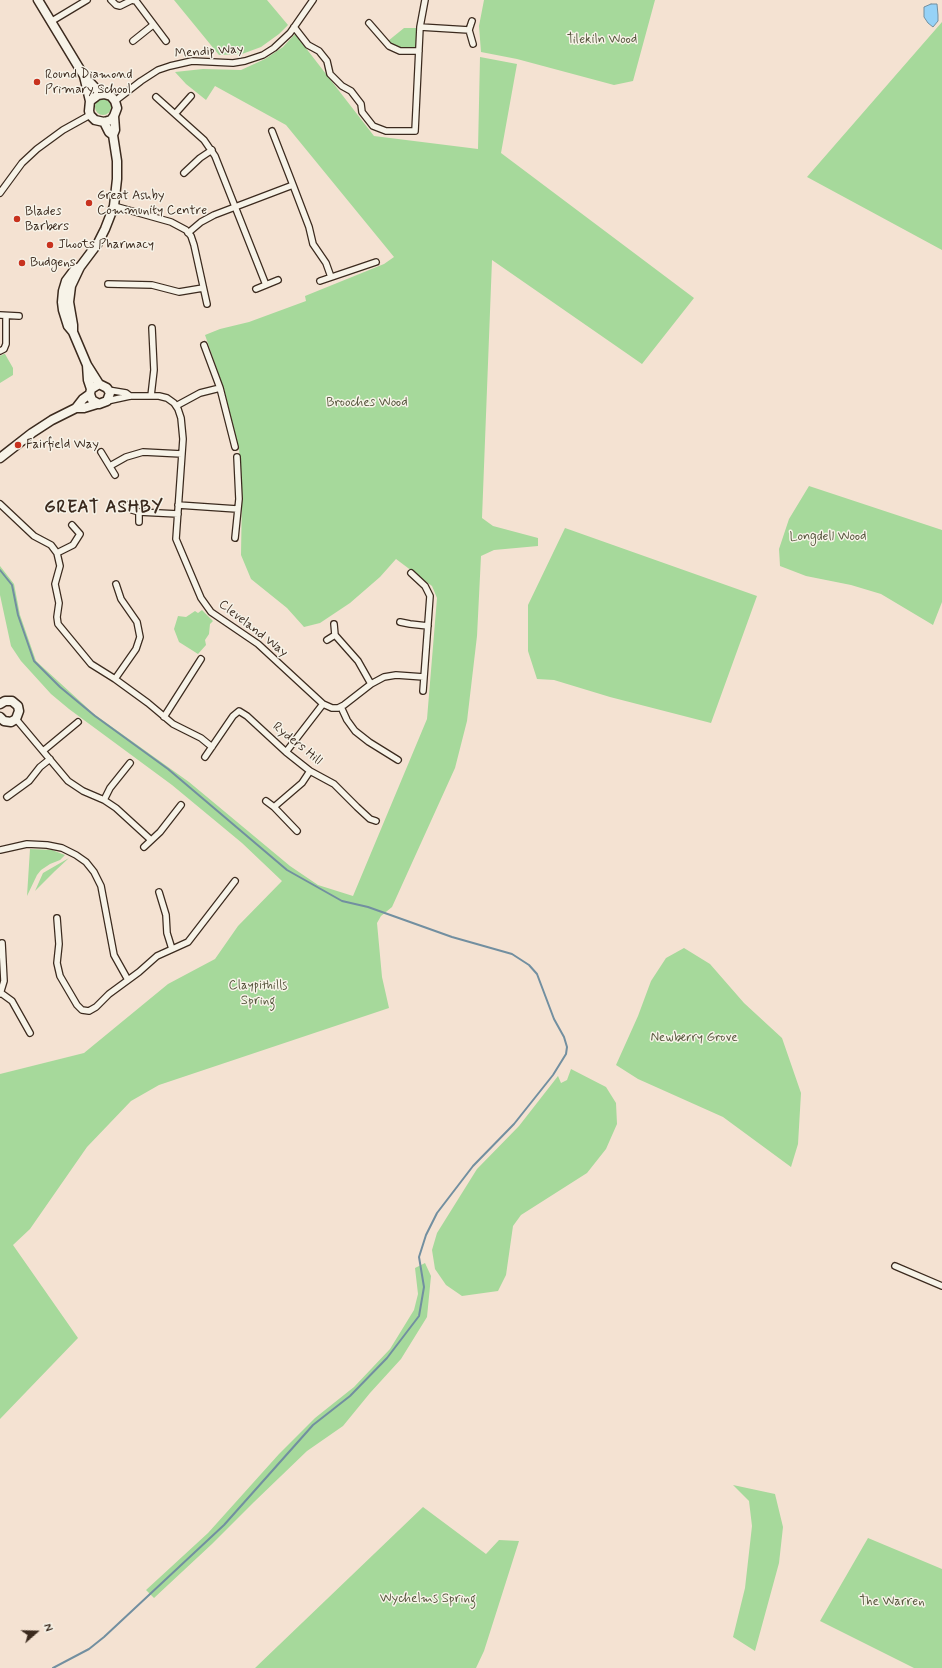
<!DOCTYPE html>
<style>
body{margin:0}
#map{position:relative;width:942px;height:1668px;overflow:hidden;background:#f4e2d2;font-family:Mynerve,sans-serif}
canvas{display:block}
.north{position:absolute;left:16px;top:1612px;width:40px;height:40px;-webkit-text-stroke:3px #f7f3e8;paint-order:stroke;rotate:70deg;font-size:11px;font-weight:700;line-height:16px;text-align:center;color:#3b2a1e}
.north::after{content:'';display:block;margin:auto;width:14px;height:18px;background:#3b2a1e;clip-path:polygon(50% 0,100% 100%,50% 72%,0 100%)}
</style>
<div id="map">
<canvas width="942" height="1668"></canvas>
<div class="north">N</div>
</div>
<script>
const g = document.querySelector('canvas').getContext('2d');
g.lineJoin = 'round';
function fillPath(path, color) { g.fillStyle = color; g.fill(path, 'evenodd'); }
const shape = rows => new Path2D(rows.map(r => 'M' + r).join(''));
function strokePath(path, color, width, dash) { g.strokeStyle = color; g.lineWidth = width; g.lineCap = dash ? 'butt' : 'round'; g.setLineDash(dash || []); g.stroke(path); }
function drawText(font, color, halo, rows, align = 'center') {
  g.font = font + ' Mynerve,sans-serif'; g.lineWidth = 3; g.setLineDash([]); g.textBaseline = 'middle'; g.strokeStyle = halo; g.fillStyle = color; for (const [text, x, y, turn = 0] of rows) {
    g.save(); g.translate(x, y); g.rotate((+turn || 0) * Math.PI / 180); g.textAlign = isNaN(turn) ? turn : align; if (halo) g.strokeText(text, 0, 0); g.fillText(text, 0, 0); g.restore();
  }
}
fillPath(shape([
 [174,0,267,0,288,25,279,34,261,47,242,54,219,55],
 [484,0,655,0,633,81,614,85,517,59,481,52,479,26],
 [942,22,942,250,807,177],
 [404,28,418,28,416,47,413,49,392,47,388,41],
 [295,34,374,136,478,149,480,57,517,64,501,153,694,298,642,364,492,260,482,518,493,526,538,538,538,546,494,550,481,556,477,636,467,721,455,768,392,907,381,916,377,923,382,977,389,1008,159,1085,131,1101,87,1147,30,1229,13,1245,78,1338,0,1419,0,1074,84,1053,168,984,215,959,238,926,282,881,242,843,172,785,69,709,51,694,21,661,11,646,0,595,0,566,14,584,20,615,36,661,94,714,189,782,290,866,318,885,353,896,427,719,437,598,432,586,396,559,380,577,350,603,320,623,304,627,287,608,251,579,241,555,242,492,239,449,224,389,205,335,220,329,249,322,306,301,305,296,384,264,394,257,286,125,215,86,206,100,186,84,175,72,203,69,241,70,265,59,283,47],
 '95 107a8 8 0 1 1 16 0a8 8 0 1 1-16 0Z',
 [4,354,5,354,13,368,13,375,0,383,0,356],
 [809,486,942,530,942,602,933,625,881,594,851,585,806,576,780,566,779,549,789,519],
 [565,528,757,596,711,723,610,697,554,680,537,679,528,651,528,605],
 [202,610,213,621,210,624,209,634,205,640,206,645,198,654,179,642,174,629,178,616,186,617,195,611,198,613],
 [30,849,52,850,65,855,60,860,50,864,41,870,37,875,27,896],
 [69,858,55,871,35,891,43,873],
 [684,948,710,964,744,1003,782,1038,801,1093,798,1144,791,1167,723,1117,638,1079,616,1065,638,1016,651,981,666,958],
 [571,1069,606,1087,616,1103,617,1124,606,1149,587,1173,521,1215,513,1226,506,1275,498,1291,462,1296,446,1285,435,1269,432,1250,437,1233,477,1169,519,1126,558,1076,561,1083,567,1080],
 [425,1263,431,1276,427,1317,401,1359,370,1393,343,1426,307,1451,254,1502,212,1544,154,1598,146,1590,208,1533,279,1454,315,1418,354,1387,390,1349,414,1310,418,1294,415,1268],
 [733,1485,775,1494,783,1527,779,1563,755,1651,733,1637,745,1588,752,1526,749,1501],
 [423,1507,486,1554,499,1540,519,1541,484,1651,476,1668,255,1668],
 [868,1538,942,1569,942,1668,914,1668,820,1621]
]), '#a6d99b');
const water = shape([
 [931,4,937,4,938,15,938,21,933,27,928,23,924,17,924,7,931,4]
]);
fillPath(water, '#96d2f7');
strokePath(water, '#728fa0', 1);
strokePath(shape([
 [0,570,12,585,18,615,34,661,60,687,95,716,168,769,287,870,342,901,368,907,452,937,512,954,529,965,537,974,554,1019,564,1037,567,1047,566,1054,553,1075,514,1124,473,1166,437,1213,426,1235,419,1257,424,1287,419,1316,387,1358,350,1396,313,1425,224,1525,104,1637,89,1649,53,1668]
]), '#728fa0', 2);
const street = shape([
 [111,0,116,5,120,6,132,0,136,1,166,41],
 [52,21,87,0],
 [369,23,389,46,400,51,419,51],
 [294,27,308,45,319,51,327,61,330,74,342,86,351,91,361,104,362,112,373,126,386,131,415,131,420,27,425,0],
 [420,27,469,30,472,21],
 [469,30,473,44],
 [133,41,153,25],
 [156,97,204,140,215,156,266,285],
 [115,101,141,81,158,70,170,66,192,61,233,63,245,61,263,55,274,48,290,33,313,0],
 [175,114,191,96],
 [272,131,293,185],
 [184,173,200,158,212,150],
 [0,193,22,163,37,149,63,130,90,115],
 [114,206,171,222,186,230,191,236,194,245,207,304],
 [188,233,201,222,214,215,293,185,309,227,313,244,326,263,331,277],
 [320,281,376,262],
 [108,284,152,285,179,292,203,288],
 [256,289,278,280],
 [0,315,19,316],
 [204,345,220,388,235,447],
 [0,351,4,349,6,344,6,316],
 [108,390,126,393,130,396],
 [151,396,154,370,152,328],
 [107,401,130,396,159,396,167,398,174,403,178,409,181,418,183,439,176,539,201,598,211,612,258,644,323,704,332,708,338,708,344,705,371,684,384,677,396,675,424,677],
 [176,406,200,393,220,388],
 [101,452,115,475],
 [110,466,126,457,143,452,182,454],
 [0,504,34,536,51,545,57,553,60,566,55,584,59,603,57,617,58,624,91,664,115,679,136,649,140,637,137,622,121,599,116,584],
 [127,505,132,510,139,512,139,522],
 [178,505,237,509],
 [139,512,178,514],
 [235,538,239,499,237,457],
 [57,553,73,545,80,534,72,525],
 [411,573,425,586,430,596,423,691],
 [400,622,410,624,428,626],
 [335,635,358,661,371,684],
 [327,640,335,635,334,624],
 [115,679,148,703,173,724,201,738,212,747],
 [341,707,347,720,355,731,369,742,398,760],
 [164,717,201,659],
 [16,719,68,781,83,791,104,800,116,808,151,840],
 [43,751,78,722],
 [286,752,323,704],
 [205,757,233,716,239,711,247,716,286,752,310,771,334,784,357,807,370,819,376,821],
 [7,797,29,781,40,767,50,759],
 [104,800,110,788,130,763],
 [266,801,274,807,297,831],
 [274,807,302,783,310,771],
 [144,847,160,832,181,805],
 [0,850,27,844,47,845,62,848,76,855,86,862,94,872,101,886,114,955,128,980],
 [159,892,166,915,167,933,172,949],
 [57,918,59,944,57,963,60,976,77,1005,82,1010,89,1011,96,1007,109,994,139,972,157,956,188,942,235,881],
 [1,993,12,1001,30,1033],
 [0,994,4,981,2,943],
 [895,1266,942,1286]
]);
const secondary = shape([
 [38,0,84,76,90,101,89,111,90,115,95,120,104,122,111,120,114,116,117,108,115,101,111,96,104,94,98,95,90,101],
 [84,76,101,94],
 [104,122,109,132,113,135],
 [80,267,75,269,66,281,63,291,62,302,63,310,68,326,73,332,87,365,99,384],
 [73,332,73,325,69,302,71,286,80,267,98,243,105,229,114,206,117,179,117,161,113,135,115,130,114,116],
 [87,365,88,380,91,389,90,394,92,400,99,404,107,401,110,393,107,388,99,384,91,389],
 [76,408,84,408,97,404],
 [0,458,32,433,52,420,76,408,83,399,90,394],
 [0,704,5,701,12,701,18,706,19,711,16,719,11,722,4,721,0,717]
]);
strokePath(street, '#3b2a1e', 8);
strokePath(secondary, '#3b2a1e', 11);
strokePath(street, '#f7f3e8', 5.5);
strokePath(secondary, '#f7f3e8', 8);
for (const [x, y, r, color] of [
 [37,82,4,"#c8321e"],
 [89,203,4,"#c8321e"],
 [17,219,4,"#c8321e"],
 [50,245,4,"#c8321e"],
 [22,263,4,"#c8321e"],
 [18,445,4,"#c8321e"]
]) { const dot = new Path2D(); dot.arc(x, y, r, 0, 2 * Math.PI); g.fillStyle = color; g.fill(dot); strokePath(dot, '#f7f3e8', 1.5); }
drawText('13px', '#56563d', '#f7f3e8', [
 ["Tilekiln Wood",602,40],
 ["Brooches Wood",367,403],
 ["Longdell Wood",828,537],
 ["Claypithills",258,986],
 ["Spring",258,1001],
 ["Newberry Grove",694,1038],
 ["Wychelms Spring",428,1599],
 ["The Warren",892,1602]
]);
drawText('13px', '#3b2a1e', '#f7f3e8', [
 ["Mendip Way",209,52,-4],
 ["Cleveland Way",253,629,38],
 ["Ryders Hill",297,744,39]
]);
drawText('13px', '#3b2a1e', '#f7f3e8', [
 ["Round Diamond",45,75],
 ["Primary School",45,90],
 ["Great Ashby",97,196],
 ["Community Centre",97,211],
 ["Blades",25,212],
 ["Barbers",25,227],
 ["Jhoots Pharmacy",58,245],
 ["Budgens",30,263],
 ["Fairfield Way",26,445]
], 'left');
g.letterSpacing = '1px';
drawText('bold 17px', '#3b2a1e', '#f7f3e8', [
 ["GREAT ASHBY",104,508]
]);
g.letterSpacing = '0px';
</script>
